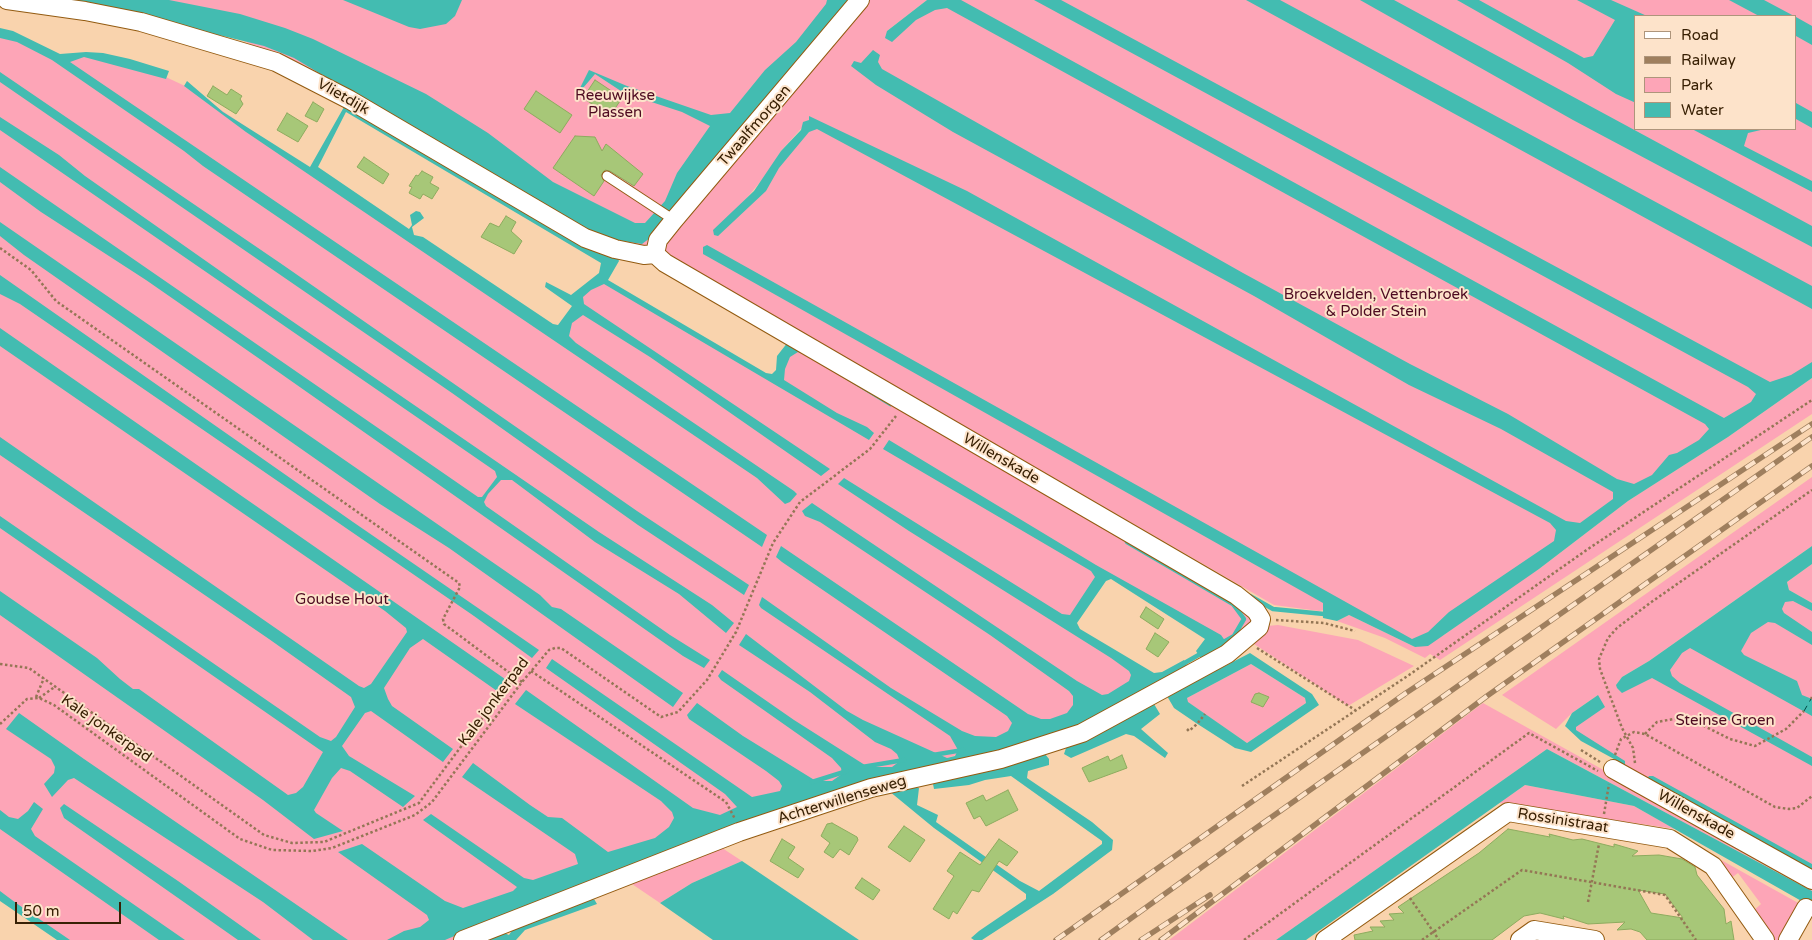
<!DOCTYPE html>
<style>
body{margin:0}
#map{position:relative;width:1812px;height:940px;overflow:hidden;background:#f9d3ad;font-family:"Varela Round",sans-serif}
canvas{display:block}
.legend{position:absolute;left:1634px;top:15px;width:162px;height:115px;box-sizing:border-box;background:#fde3ca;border:1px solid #ae957b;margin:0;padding:6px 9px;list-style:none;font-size:15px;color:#382004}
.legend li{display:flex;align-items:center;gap:10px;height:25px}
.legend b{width:25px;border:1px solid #ae957b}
.scale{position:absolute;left:15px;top:902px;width:106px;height:22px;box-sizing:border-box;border:2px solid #382004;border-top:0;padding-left:6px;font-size:15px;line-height:18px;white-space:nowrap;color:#382004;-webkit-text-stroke:4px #fde3ca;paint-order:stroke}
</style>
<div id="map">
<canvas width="1812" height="940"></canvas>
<ul class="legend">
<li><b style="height:6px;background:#fff"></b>Road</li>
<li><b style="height:6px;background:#9f7f5e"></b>Railway</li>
<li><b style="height:14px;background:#fda5b7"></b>Park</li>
<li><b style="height:14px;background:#43bcb1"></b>Water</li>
</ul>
<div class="scale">50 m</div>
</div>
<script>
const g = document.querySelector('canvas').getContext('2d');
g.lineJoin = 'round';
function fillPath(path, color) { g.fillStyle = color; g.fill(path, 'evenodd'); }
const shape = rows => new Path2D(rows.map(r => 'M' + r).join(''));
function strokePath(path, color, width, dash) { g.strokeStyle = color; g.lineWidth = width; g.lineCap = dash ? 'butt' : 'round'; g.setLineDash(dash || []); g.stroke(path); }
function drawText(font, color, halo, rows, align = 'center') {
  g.font = font + ' "Varela Round",sans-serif'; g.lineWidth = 4; g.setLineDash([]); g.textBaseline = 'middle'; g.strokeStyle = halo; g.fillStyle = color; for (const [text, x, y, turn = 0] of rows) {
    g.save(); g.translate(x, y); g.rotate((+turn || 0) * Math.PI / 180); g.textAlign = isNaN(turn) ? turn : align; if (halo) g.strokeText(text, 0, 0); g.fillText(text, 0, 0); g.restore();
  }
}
fillPath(shape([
 [104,0,836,0,643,233,194,17],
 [854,0,927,0,887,31,911,23,944,0,1812,0,1812,370,1417,647,1343,606,1323,606,1324,610,1319,611,1274,605,748,301,668,254,662,247,646,248,630,244],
 [1636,16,1796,16,1796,129,1636,129],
 [809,116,814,123,716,235,771,169,781,151,809,120],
 [0,32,63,60,80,54,138,64,185,86,557,334,576,301,600,278,772,380,794,346,1234,602,1253,621,1228,645,1106,573,1071,626,1145,679,1117,703,947,758,455,940,65,940,0,896],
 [1812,378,1812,414,1440,660,1430,654,1425,658,1385,638,1337,621,1349,615,1415,647,1444,635,1517,582,1539,569,1628,501,1728,437],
 [1812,477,1812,546,1649,661,1622,677,1616,685,1773,583,1812,605,1812,870,1647,779,1637,777,1638,772,1616,763,1616,760,1624,765,1569,729,1598,695,1572,713,1556,729,1502,695],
 [1812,564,1812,603,1789,590,1787,582],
 [1278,625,1358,640,1414,666,1348,706,1251,642,1267,626],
 [1251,664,1305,698,1306,703,1247,743,1187,702,1187,698],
 [1483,703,1812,886,1812,891,1547,749,1276,940,1169,940],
 [1525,785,1634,806,1675,829,1499,803],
 [719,846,742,861,692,883,660,903,629,882],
 [1721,860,1800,904,1779,940,1774,940,1752,912,1761,904,1738,873,1730,879,1719,863]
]), '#fda5b7');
fillPath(shape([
 [43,0,169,0,240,14,285,28,313,39,426,94,488,133,553,182,635,223,645,223,665,201,677,173,710,126,682,112,624,93,595,74,583,88,580,88,589,70,627,86,711,115,730,113,765,70,796,42,826,4,827,0,854,0,650,238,642,244,603,238,544,208,294,58,264,46,223,36],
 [343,0,462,0,455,16,446,24,420,29,409,27],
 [927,0,961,0,1724,418,1751,402,1756,394,1748,387,1034,0,1061,0,1770,382,1791,375,1812,362,1812,378,1728,437,1628,501,1539,569,1428,646,1415,647,1349,615,1337,621,1323,618,1323,603,703,254,703,247,707,245,1412,639,1428,632,1449,612,1554,541,1556,530,1550,523,817,129,809,132,779,168,766,191,718,236,714,235,713,230,754,191,781,151,801,130,803,122,809,120,809,116,967,191,1566,521,1580,523,1613,499,1613,492,1501,429,1409,385,1254,296,953,132,876,85,851,66,854,61,861,63,873,50,880,55,878,62,882,69,1243,273,1410,364,1508,414,1617,479,1634,484,1652,475,1669,455,1677,453,1699,440,1709,429,1705,424,947,8,935,10,916,20,892,42,885,38,887,31],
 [1246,0,1280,0,1812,286,1812,309],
 [1360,0,1394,0,1812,226,1812,247,1573,120],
 [1457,0,1479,0,1584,58,1593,56,1615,20,1577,0,1611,0,1647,16,1636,16,1636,103,1616,94,1568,63],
 [1729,0,1764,0,1794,16,1759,16],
 [1796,17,1812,26,1812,45,1796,36],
 [0,28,13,31,60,54,86,52,103,53,130,59,169,71,166,79,84,57,70,62,767,535,762,547,203,166,184,151,52,60,17,42,0,38],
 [0,72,283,265,637,511,749,585,744,595,638,525,452,393,0,82],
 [187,81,223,112,310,167,344,107,578,243,617,256,619,261,608,280,766,373,772,374,776,370,777,356,788,342,889,402,891,407,806,355,798,352,790,357,785,369,784,380,837,413,867,427,874,433,869,440,604,284,591,290,583,297,584,304,830,469,821,476,650,357,583,315,572,323,569,336,576,343,794,491,797,494,790,502,785,504,757,478,246,132,184,86],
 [346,112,601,263,599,273,571,295,546,282,545,287,572,306,558,325,553,324,423,237,414,235,412,227,424,218,420,212,416,211,410,215,412,225,409,229,318,167],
 [1796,103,1812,112,1812,128,1796,119],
 [0,117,59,155,85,176,270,306,599,532,712,605,734,623,726,633,679,594,595,542,512,480,501,480,488,494,484,502,486,506,670,635,710,660,704,668,683,656,277,371,146,280,41,212,0,182,0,167,478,497,482,497,497,477,495,471,0,130],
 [1692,129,1765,129,1748,133,1744,146,1812,181,1812,192],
 [0,222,540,595,552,607,561,609,683,693,673,707,449,548,380,504,24,255,0,236],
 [0,275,353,522,539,650,532,658,474,616,20,304,0,294],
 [0,328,505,679,497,691,423,639,410,648,384,688,388,699,392,706,453,749,443,762,371,711,365,713,342,746,349,756,415,796,403,807,350,771,341,768,332,778,314,810,316,813,343,831,314,839,263,800,0,615,0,591,97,658,120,679,133,689,139,689,288,795,296,793,303,787,323,752,0,528,0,516,320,737,331,741,336,737,355,707,351,697,269,639,0,455,0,437,359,686,364,688,371,684,407,632,406,628,385,611,0,346],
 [889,440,1096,565,1221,635,1228,645,1202,660,1196,651,1205,639,1111,579,1106,581,1077,623,1080,629,1154,673,1162,672,1184,660,1188,667,1092,721,485,923,445,940,387,940,404,931,420,927,429,920,427,915,338,852,362,844,445,901,463,908,513,891,517,887,423,820,431,814,524,878,533,880,578,864,575,854,462,777,473,763,530,805,548,817,562,818,608,852,655,838,669,827,674,818,672,812,661,801,515,704,526,690,693,808,720,815,737,807,725,794,546,668,552,659,752,797,780,791,782,786,779,781,766,771,689,719,687,715,697,703,743,736,816,781,832,781,842,774,841,768,832,758,721,680,718,676,722,670,794,720,868,767,892,767,900,761,897,754,891,749,875,742,810,692,739,645,746,634,847,711,863,720,947,758,955,756,958,750,950,736,761,608,759,605,762,597,891,688,962,731,975,736,996,737,1008,731,1012,723,1007,716,782,562,776,557,781,546,1028,714,1041,719,1050,719,1067,713,1073,705,1073,696,1069,691,990,635,820,522,805,516,802,511,812,503,1077,681,1102,695,1108,694,1129,681,1131,675,1129,671,1111,658,909,531,838,484,844,478,1062,614,1070,615,1095,577,1091,571,883,449],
 [1812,546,1812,564,1787,582,1789,590,1812,603,1812,611,1793,601,1785,602,1782,609,1784,613,1812,632,1812,645,1775,623,1768,622,1751,633,1741,651,1744,655,1797,681,1802,695,1812,699,1812,716,1690,648,1682,653,1670,670,1672,676,1680,683,1812,757,1812,766,1652,678,1622,693,1617,688,1616,685,1622,677,1649,661],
 [1250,653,1312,694,1319,705,1251,752,1235,748,1196,723,1174,708,1167,696],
 [1251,664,1305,698,1306,703,1247,743,1188,702,1187,698],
 [1598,695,1605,707,1576,727,1576,730,1625,761,1625,765,1581,741,1565,726,1572,713],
 [1154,704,1160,714,1141,729,1168,753,1165,758,1134,736,1126,734,1071,758,1064,754,1066,748],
 [19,713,84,759,348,940,313,940,263,902,74,778,68,780,52,797,44,784,54,773,55,767,51,759,6,729],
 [1547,749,1812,891,1812,907,1634,806,1525,785,1306,940,1276,940],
 [1045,754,1049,759,1049,765,1028,771,1027,778,1092,822,1113,840,1112,850,1053,894,982,940,974,940,971,938,979,931,1026,899,1026,894,934,828,889,791,904,786,919,788,917,805,938,815,936,822,1020,881,1039,891,1102,844,1102,841,1011,776,985,780,969,785,934,789,933,784],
 [1649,776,1653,776,1812,864,1812,872,1647,779],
 [34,802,43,809,31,829,35,836,185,940,159,940,0,829,0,810,9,817,18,819,28,811],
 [64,804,178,881,261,940,238,940,64,818,60,808],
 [742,861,859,940,713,940,660,903,692,883],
 [0,891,16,903,70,940,57,940,0,901],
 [594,899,597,904,525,930,516,940,481,940,502,932,509,935,515,926]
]), '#43bcb1');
strokePath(shape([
 [1127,542,1233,604,1244,619,1234,636,1220,644],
 [1250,596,1273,609,1324,614],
 [1181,665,1202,653],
 [933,755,963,750],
 [862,767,904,760],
 [812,782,847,771]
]), '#43bcb1', 4.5);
strokePath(shape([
 [1804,711,1811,699]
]), '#004b45', 1, [6, 5]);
const building = shape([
 [595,80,622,98,610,116,583,98,595,80],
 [213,86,227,95,231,89,242,96,240,99,243,104,236,114,207,96,213,86],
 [536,91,572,115,560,133,524,109,536,91],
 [313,102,324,109,317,122,305,116,313,102],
 [287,113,308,126,298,142,277,130,287,113],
 [575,136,595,137,602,151,606,144,643,174,634,186,610,171,605,170,601,175,604,181,594,196,553,168,575,136],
 [364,157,389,174,383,184,357,167,364,157],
 [422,171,433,177,430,183,439,188,432,199,423,194,420,199,409,193,412,187,409,186,416,175,418,176,422,171],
 [506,216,516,222,511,231,522,241,514,254,481,237,490,223,499,227,506,216],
 [1146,607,1164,619,1158,629,1140,617,1146,607],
 [1155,633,1169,642,1158,657,1146,649,1155,633],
 [1259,693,1269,697,1263,707,1251,702,1255,694,1259,693],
 [1122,755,1127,768,1089,782,1082,768,1108,756,1110,761,1122,755],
 [1008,790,1018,810,986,826,980,816,974,819,966,803,983,795,986,801,1008,790],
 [832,823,857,837,858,840,849,855,840,849,833,858,824,852,830,843,821,836,827,824,832,823],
 [904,826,925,840,910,862,888,847,904,826],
 [1508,829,1550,837,1549,834,1573,840,1582,839,1614,847,1614,844,1638,851,1632,856,1659,855,1682,859,1695,867,1697,875,1724,909,1726,924,1731,921,1734,940,1647,940,1640,932,1631,929,1617,930,1625,922,1588,924,1563,916,1564,919,1540,913,1524,916,1492,940,1355,940,1354,935,1373,931,1370,927,1385,927,1380,921,1394,920,1389,914,1404,913,1398,907,1479,853,1508,829],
 [1638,890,1665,894,1683,918,1651,913,1638,890],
 [782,839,795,847,788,858,804,869,798,878,770,861,782,839],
 [999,839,1018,852,1007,866,999,861,979,892,972,890,957,914,953,911,949,919,933,909,954,876,947,871,960,852,980,865,999,839],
 [862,878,880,890,873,900,855,888,862,878]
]);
fillPath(building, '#a7c778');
strokePath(building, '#8dab5e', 1);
const service = shape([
 [607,176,674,220]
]);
const minor = shape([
 [7,0,85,11,141,22,276,62,350,100,585,238,615,249,644,255,655,254],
 [655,254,658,240,674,220,860,0],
 [1613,769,1812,880],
 [463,940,739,832,871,788,1001,759,1082,733,1227,654,1259,627,1261,619,1256,611,1236,595,665,263,655,254],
 [1325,940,1508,812,1670,839,1713,866,1765,940],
 [1520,940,1534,930,1595,940],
 [1788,940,1806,908]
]);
strokePath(service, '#935b11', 11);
strokePath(minor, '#935b11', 20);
strokePath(shape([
 [0,248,31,270,56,301,459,583,460,587,443,619,444,624,522,682],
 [1276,620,1324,623,1355,631],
 [1257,648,1355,710],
 [0,664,29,668,264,835,292,843,324,842,419,803,489,709,516,677],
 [531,671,726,802,735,819],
 [36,697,44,678],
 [39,698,56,686],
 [1811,699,1812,697],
 [0,724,27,699,39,698,54,705,240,839,272,850,312,851,332,848,415,815,432,802,522,682,549,650,555,648,561,648,661,717,678,712,707,680,736,632,773,543,800,502,870,449,896,416],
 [1187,729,1189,731,1197,724,1205,714],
 [1645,734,1657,722,1679,718,1694,721,1730,739,1755,746,1786,729,1804,711],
 [1581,750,1600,762],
 [1615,755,1621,739,1634,732,1645,734,1775,807,1789,809,1797,808,1812,796],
 [1635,763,1633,748,1622,728,1600,669,1599,659,1608,638,1617,628,1650,603,1812,490],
 [1242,786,1409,675,1588,549,1812,400],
 [1604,814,1609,784],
 [1410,898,1439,940],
 [1588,902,1599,844],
 [1244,940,1529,733,1598,771],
 [1422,940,1522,870,1665,895,1696,940]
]), '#947655', 2.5, [2.5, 2.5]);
strokePath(service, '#fff', 9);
strokePath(minor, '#fff', 18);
const rail = shape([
 [1056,940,1406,693,1812,424],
 [1101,940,1256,828,1812,437],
 [1141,940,1210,895],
 [1161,940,1487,696,1812,466]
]);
strokePath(rail, '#9f7f5e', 5.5);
strokePath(rail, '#fde3ca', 4, [11]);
drawText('15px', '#4e0a21', '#fde3ca', [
 ["Reeuwijkse",615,96],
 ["Plassen",615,113],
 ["Broekvelden, Vettenbroek",1376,295],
 ["& Polder Stein",1376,312],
 ["Goudse Hout",342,600],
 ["Steinse Groen",1725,721]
]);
drawText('15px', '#382004', '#fde3ca', [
 ["Vlietdijk",343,97,30],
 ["Twaalfmorgen",755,126,-49],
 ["Willenskade",1001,459,30],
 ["Kale jonkerpad",494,702,-53],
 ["Kale jonkerpad",106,729,35],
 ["Achterwillenseweg",842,800,-17],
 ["Willenskade",1696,815,29],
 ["Rossinistraat",1563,821,9]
]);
</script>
